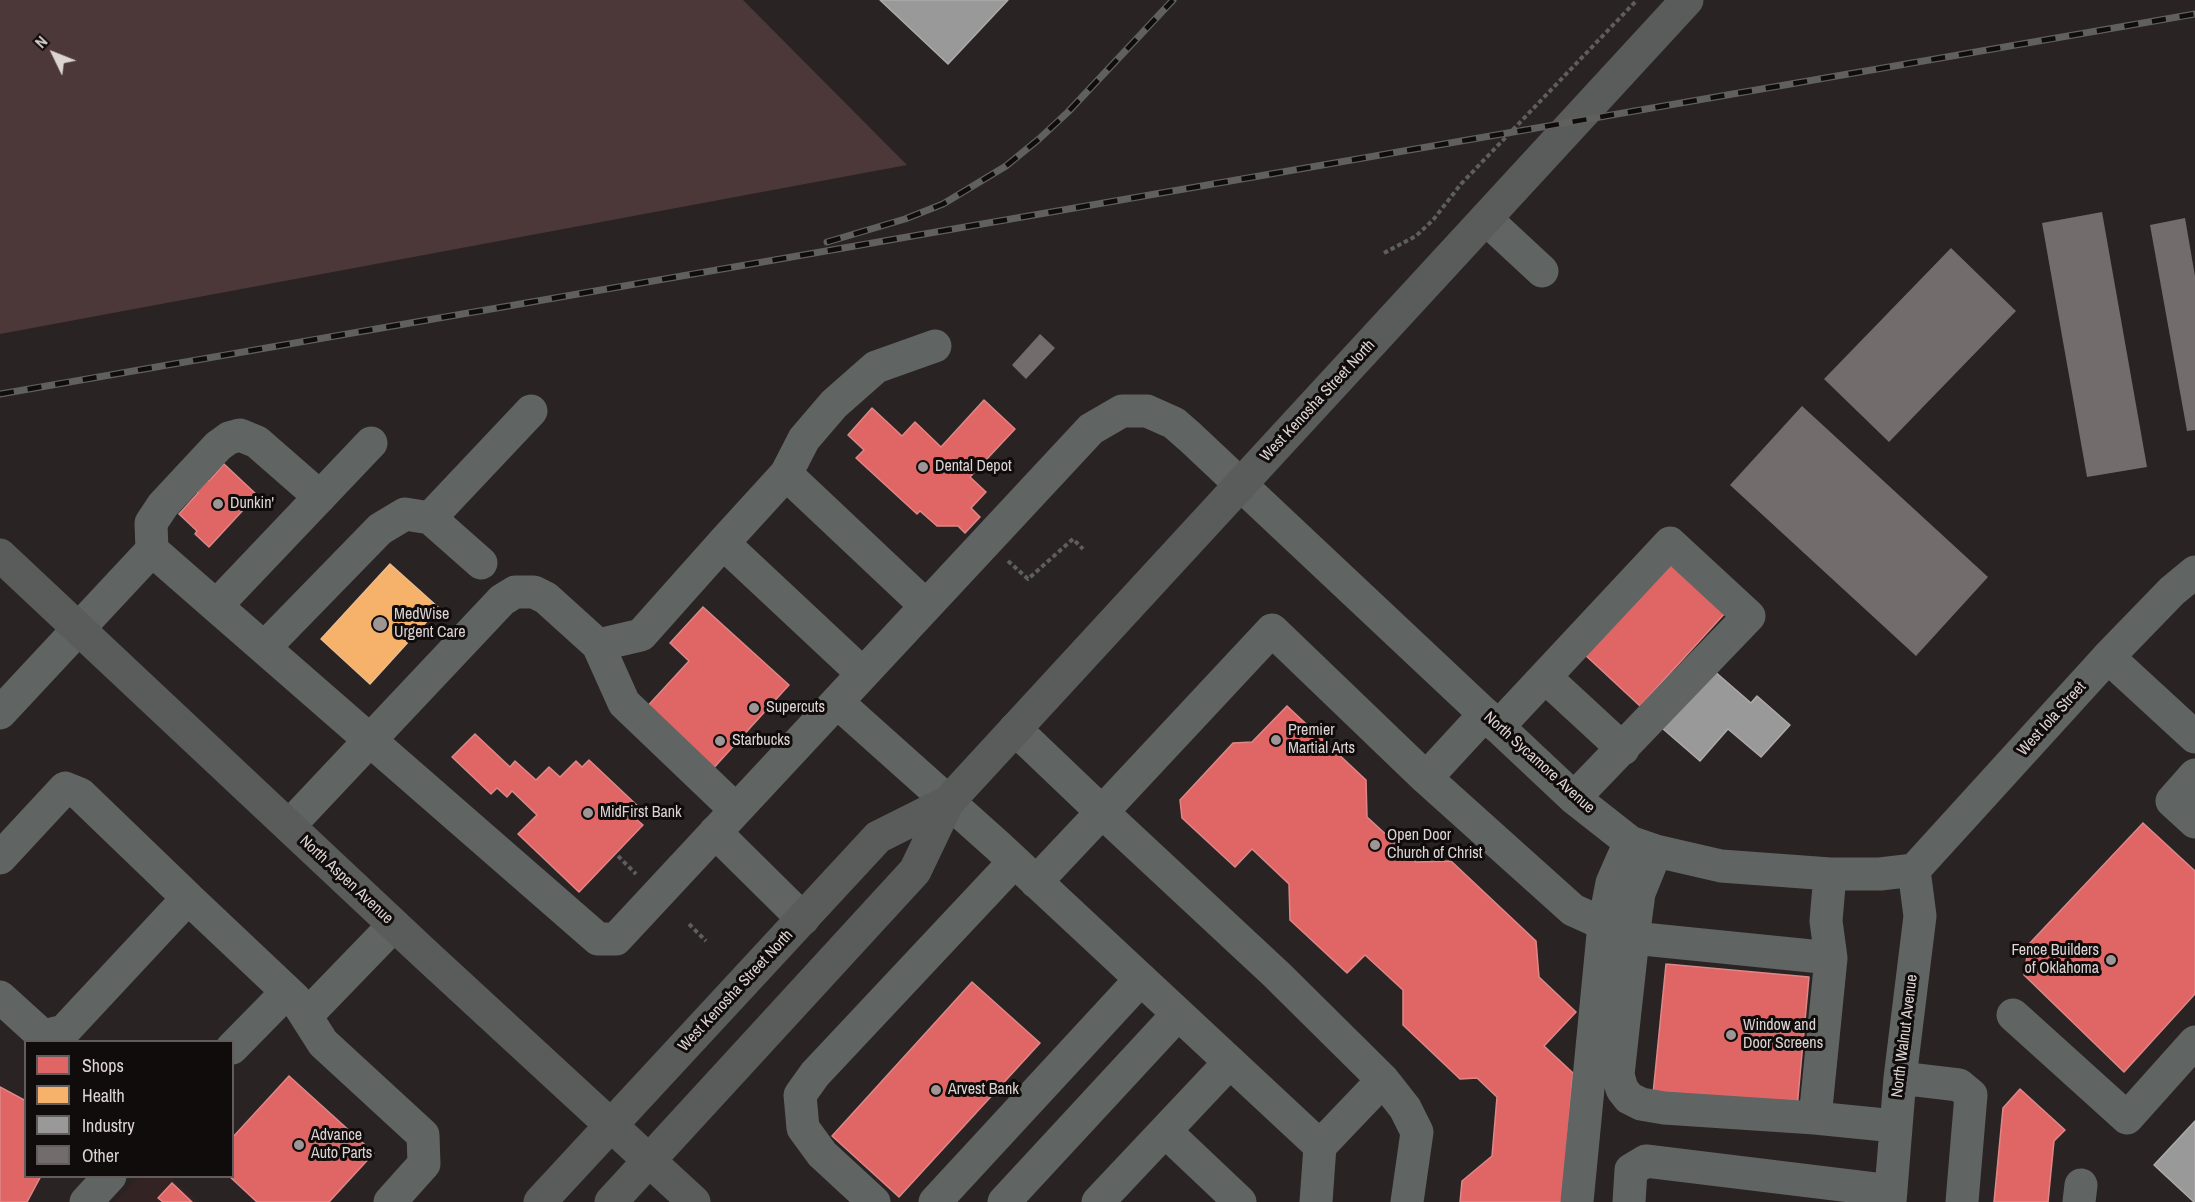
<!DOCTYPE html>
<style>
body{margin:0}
#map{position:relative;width:2195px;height:1202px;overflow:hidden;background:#292323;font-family:"Archivo Narrow",sans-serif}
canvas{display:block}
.legend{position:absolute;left:24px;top:1040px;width:210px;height:138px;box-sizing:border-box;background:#110c0c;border:2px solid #625c5c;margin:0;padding:8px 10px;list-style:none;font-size:18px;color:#dcd4d3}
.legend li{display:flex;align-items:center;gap:12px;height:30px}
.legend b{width:30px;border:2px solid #625c5c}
.north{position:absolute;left:24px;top:24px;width:60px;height:60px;-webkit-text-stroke:4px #110c0c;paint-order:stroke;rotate:313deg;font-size:16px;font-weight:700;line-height:24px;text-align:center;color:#dcd4d3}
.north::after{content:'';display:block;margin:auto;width:21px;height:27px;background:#dcd4d3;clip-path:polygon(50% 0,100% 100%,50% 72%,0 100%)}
</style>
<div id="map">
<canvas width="2195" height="1202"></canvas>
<ul class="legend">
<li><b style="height:16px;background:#e06666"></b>Shops</li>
<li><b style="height:16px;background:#f6b26b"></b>Health</li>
<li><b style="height:16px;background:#999"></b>Industry</li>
<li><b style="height:16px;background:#726c6c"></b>Other</li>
</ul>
<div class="north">N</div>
</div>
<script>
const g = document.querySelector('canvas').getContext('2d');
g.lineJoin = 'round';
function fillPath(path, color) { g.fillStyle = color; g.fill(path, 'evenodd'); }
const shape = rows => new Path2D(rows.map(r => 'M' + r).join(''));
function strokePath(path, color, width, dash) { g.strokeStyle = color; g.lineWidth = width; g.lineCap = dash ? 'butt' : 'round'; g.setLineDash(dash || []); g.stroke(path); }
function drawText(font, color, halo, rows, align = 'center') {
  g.font = font + ' "Archivo Narrow",sans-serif'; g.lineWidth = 6; g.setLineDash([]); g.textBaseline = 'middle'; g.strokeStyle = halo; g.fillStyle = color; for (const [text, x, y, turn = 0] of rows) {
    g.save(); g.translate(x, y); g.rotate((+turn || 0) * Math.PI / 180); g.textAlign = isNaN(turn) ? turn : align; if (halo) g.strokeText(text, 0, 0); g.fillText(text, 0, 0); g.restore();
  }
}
fillPath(shape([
 [140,1176,171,1177,199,1202,115,1202]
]), '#342323');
fillPath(shape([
 [0,0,743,0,907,165,0,334]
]), '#4c3838');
const shops = shape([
 [984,400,1015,429,970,477,986,492,971,508,980,517,965,533,958,526,937,526,920,511,917,514,856,458,864,450,848,435,872,408,902,436,915,422,941,447,984,400],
 [224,464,257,495,209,547,195,534,197,531,179,514,198,493,195,490,206,478,209,481,224,464],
 [1669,558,1727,611,1640,706,1583,653,1669,558],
 [703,607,789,685,710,772,643,711,689,661,670,643,703,607],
 [1287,706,1366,780,1367,817,1416,862,1451,861,1536,941,1539,977,1576,1012,1544,1046,1573,1073,1562,1202,1460,1202,1462,1181,1492,1156,1497,1097,1477,1078,1460,1079,1403,1025,1403,990,1365,955,1347,973,1290,920,1289,884,1252,849,1235,867,1182,818,1180,800,1233,743,1252,742,1287,706],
 [475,734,510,767,515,761,536,780,549,767,560,777,576,761,582,767,589,760,643,811,636,819,643,825,579,892,518,834,537,815,512,791,507,797,497,788,491,794,452,757,475,734],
 [2143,823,2195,871,2195,994,2124,1072,2024,975,2029,944,2143,823],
 [1666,964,1809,977,1797,1108,1653,1094,1666,964],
 [972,982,1040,1043,899,1197,832,1136,972,982],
 [289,1076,374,1153,329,1202,257,1202,229,1176,232,1176,232,1138,289,1076],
 [0,1087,26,1101,26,1176,41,1176,27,1202,0,1202,0,1087],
 [2020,1089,2065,1130,2054,1141,2048,1202,1994,1202,2003,1108,2020,1089],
 [172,1183,192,1202,163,1202,158,1198,172,1183]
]);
fillPath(shops, '#e06666');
strokePath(shops, '#df8787', 1.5);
const health = shape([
 [390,564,439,608,370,684,321,639,390,564]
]);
fillPath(health, '#f6b26b');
strokePath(health, '#eebc8a', 1.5);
const industry = shape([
 [880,0,1008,0,948,64,880,0],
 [1713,670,1751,703,1757,696,1790,725,1761,757,1728,729,1700,761,1662,728,1713,670],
 [2195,1121,2195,1202,2194,1202,2154,1165,2195,1121]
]);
fillPath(industry, '#999');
strokePath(industry, '#adabaa', 1.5);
fillPath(shape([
 [2102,212,2147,467,2087,477,2042,223],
 [2185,218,2195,276,2195,430,2187,431,2150,225],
 [1951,248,2016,311,1889,442,1824,379],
 [1040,334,1055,348,1026,379,1012,365],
 [1802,406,1988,577,1916,656,1730,485]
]), '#726c6c');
strokePath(shape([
 [1384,253,1416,236,1433,220,1461,184,1637,0],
 [1008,561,1028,579,1073,539,1083,549],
 [618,856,636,874],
 [689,924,706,941]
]), '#5e5e5e', 4, [4.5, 3]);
strokePath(shape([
 [1486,219,1542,271],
 [786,474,926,606],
 [430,518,531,411],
 [152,550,151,523,163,505,218,446,229,438,240,435,257,442,320,497],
 [216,606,598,939,616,939,1091,429,1122,411,1147,411,1174,423,1190,437,1574,798,1630,842,1656,851,1721,866,1830,874,1880,874,1914,870],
 [598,645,624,703,736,810],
 [264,648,380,529,405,514,430,518,481,563],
 [2108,657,2195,737],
 [863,674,723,543,786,474,804,439,834,404,876,367,935,346],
 [1545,677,1623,749],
 [837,702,998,846,1320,1146,1316,1202],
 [0,713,152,550,216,606,371,443],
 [1498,727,1670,543,1749,616,1574,798],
 [1015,729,1102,812,1272,630,1426,778,1573,910,1604,924],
 [2195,775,2172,801,2195,822],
 [1426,778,1485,714],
 [289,826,502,600,515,592,534,592,546,598,598,645,641,635,723,543],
 [715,832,803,919],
 [1656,851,1639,893,1633,938,1831,958],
 [0,858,65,788,80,794,188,898],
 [1914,870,2108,657,2172,591,2195,572],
 [1830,874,1826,921,1831,958,1815,1118,1895,1126],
 [1036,882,1102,812,1277,975,1383,1080,1320,1146],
 [1633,938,1618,1075,1622,1089,1629,1098,1641,1104,1664,1108,1815,1118],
 [0,997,43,1036,64,1031,188,898,295,999,323,1043,423,1135,424,1164,390,1202],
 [2013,1015,2127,1118,2195,1042],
 [306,1016,394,925],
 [232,1048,287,992],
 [1900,1078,1959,1085,1971,1095,1962,1202],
 [1383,1080,1405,1108,1417,1132,1407,1202],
 [1165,1131,1240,1202],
 [86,1202,110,1176],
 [874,1202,822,1154,803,1128,800,1095,815,1074,1014,862],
 [935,1202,1141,979],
 [1004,1202,1178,1014],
 [1098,1202,1230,1062],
 [1577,1202,1604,924,1612,883,1630,842],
 [1629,1202,1631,1170,1646,1161,1891,1191],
 [1890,1202,1900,1078,1920,916,1914,870],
 [2079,1202,2081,1185]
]), '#606463', 33);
strokePath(shape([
 [0,555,424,953,694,1202],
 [540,1202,878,837,948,802],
 [611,1202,915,871,948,802,1687,0]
]), '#595c5a', 33);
const rail = shape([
 [827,242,905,219,943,204,1006,166,1039,139,1068,112,1173,0],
 [0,394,2195,14]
]);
strokePath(rail, '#60605f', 7);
strokePath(rail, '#110c0c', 4.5, [14]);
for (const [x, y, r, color] of [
 [923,467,6,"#9d9695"],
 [218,504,6,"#9d9695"],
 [380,624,8,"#9d9695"],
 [754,708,6,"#9d9695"],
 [1276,740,6,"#9d9695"],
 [720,741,6,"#9d9695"],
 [588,813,6,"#9d9695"],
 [1375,845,6,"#9d9695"],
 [2111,960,6,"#9d9695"],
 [1731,1035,6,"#9d9695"],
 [936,1090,6,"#9d9695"],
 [299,1145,6,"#9d9695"]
]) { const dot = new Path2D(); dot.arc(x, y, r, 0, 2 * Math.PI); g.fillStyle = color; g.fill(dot); strokePath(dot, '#110c0c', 2); }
drawText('16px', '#dcd4d3', '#110c0c', [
 ["West Kenosha Street North",1318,401,-47],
 ["West Iola Street",2052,719,-48],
 ["North Sycamore Avenue",1539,763,42],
 ["North Aspen Avenue",346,880,43],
 ["West Kenosha Street North",736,991,-47],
 ["North Walnut Avenue",1905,1036,-83]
]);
drawText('16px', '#dcd4d3', '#110c0c', [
 ["Dental Depot",935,467],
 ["Dunkin'",230,504],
 ["MedWise",394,615],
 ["Urgent Care",394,633],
 ["Supercuts",766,708],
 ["Premier",1288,731],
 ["Martial Arts",1288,749],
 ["Starbucks",732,741],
 ["MidFirst Bank",600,813],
 ["Open Door",1387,836],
 ["Church of Christ",1387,854],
 ["Fence Builders",2099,951,"right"],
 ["of Oklahoma",2099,969,"right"],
 ["Window and",1743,1026],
 ["Door Screens",1743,1044],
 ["Arvest Bank",948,1090],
 ["Advance",311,1136],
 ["Auto Parts",311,1154]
], 'left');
</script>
